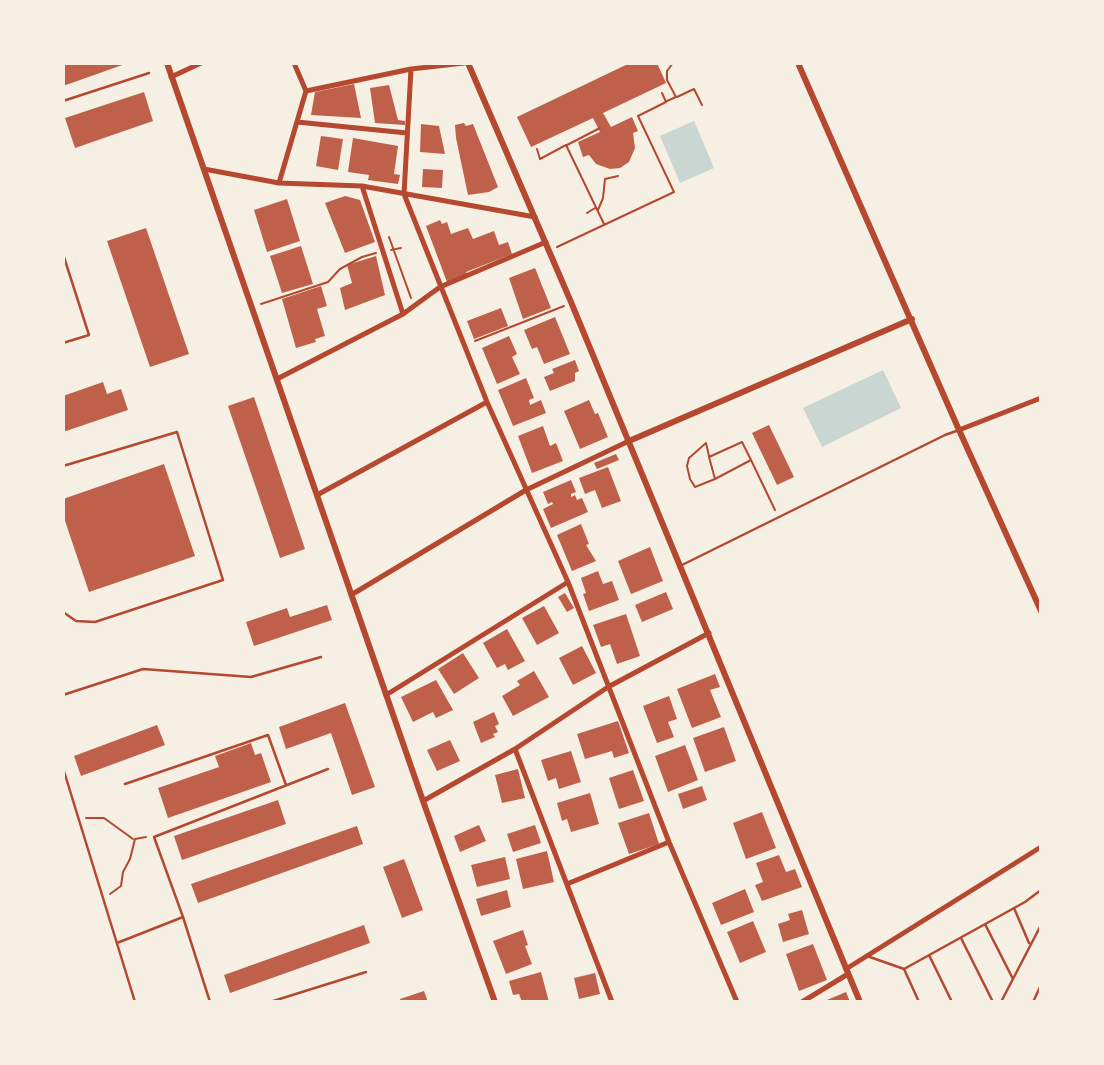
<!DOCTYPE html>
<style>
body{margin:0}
#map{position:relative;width:1104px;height:1065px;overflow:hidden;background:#f6efe4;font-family:"Archivo Narrow",sans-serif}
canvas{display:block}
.frame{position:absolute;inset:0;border:65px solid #f6efe4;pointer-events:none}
</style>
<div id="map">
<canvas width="1104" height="1065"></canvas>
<div class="frame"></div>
</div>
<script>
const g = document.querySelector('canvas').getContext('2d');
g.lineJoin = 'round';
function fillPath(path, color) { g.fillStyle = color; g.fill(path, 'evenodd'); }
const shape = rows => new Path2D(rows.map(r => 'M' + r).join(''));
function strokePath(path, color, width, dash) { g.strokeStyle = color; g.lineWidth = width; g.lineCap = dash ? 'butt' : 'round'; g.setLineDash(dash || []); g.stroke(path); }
fillPath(shape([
 [694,121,714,168,680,183,660,136],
 [883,370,901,408,822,447,803,408]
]), '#c9d6d2');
fillPath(shape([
 [63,63,128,63,63,86],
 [630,63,657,63,666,83,603,113,611,127,632,117,638,131,633,133,635,148,629,162,620,168,610,169,596,164,589,155,583,157,578,142,600,132,593,118,531,147,517,117],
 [354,84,361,118,311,115,315,92],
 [389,85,398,120,405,121,405,125,375,123,370,88],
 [144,92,153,121,75,148,65,118],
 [464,123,466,126,473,124,498,187,489,192,468,195,456,138,455,125],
 [421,124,439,126,445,154,420,152],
 [321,136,343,139,338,170,316,166],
 [353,138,398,146,394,174,400,175,398,184,368,180,369,175,348,172],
 [423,169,443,170,442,188,422,187],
 [345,196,360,200,375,242,345,253,325,203],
 [287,199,300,241,267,252,254,210],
 [440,220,442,224,447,222,451,234,468,228,473,239,494,231,499,245,508,242,512,254,466,272,467,274,447,282,426,226],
 [146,228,189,354,150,367,107,241],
 [301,246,313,284,282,293,270,256],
 [376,256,385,295,345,310,340,288,352,283,347,265],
 [535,268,551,308,523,319,509,278],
 [321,286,327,306,317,309,325,336,315,339,316,342,296,348,282,299],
 [501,308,508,326,474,339,467,321],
 [555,317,570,354,544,364,537,347,532,349,524,330],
 [509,336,517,354,512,357,520,374,497,384,482,348],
 [575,360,579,371,575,373,575,381,550,391,544,377,554,373,552,369],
 [526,378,534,398,529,400,530,405,541,400,546,413,513,426,498,390],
 [103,382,107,394,121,389,128,410,63,432,63,396],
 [254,397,305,549,280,558,228,406],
 [589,400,595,414,598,413,608,437,580,449,564,411],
 [769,425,794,477,777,485,752,433],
 [543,426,550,446,556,443,563,461,532,473,518,436],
 [616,454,619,460,597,469,594,463],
 [164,464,195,556,89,592,63,515,63,499],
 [608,467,621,501,602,508,595,490,585,494,579,478],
 [571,480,576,492,571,494,571,497,575,495,577,500,582,498,588,512,551,528,543,509,553,504,552,502,548,504,543,492],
 [581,524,589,544,586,545,596,561,572,571,557,535],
 [650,547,663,581,631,594,618,561],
 [598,571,603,584,612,581,619,600,589,611,583,594,586,593,581,578],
 [666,592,673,609,642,622,635,605],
 [565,593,574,608,567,612,558,597],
 [327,605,332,620,254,646,246,622,287,608,290,617],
 [544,606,559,633,537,645,522,618],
 [626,614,640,656,617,664,610,644,601,647,593,625],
 [507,629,525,661,508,670,505,664,497,668,483,643],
 [582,646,596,673,573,685,559,658],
 [463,653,479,678,454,694,438,669],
 [534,671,549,697,513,716,502,696,520,685,517,681],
 [715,674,720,687,710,690,721,717,692,728,677,689],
 [436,680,453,710,436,718,433,712,413,722,401,697],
 [669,696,677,719,668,722,674,737,657,743,643,706],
 [345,703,375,787,352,795,331,733,286,749,279,727],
 [494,712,499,724,495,726,498,732,493,734,495,737,481,743,473,722],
 [618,721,629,753,614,758,612,751,585,759,577,734],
 [157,725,165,745,81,776,74,756],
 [724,727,736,761,705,772,693,738],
 [450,740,460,761,437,771,427,750],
 [251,743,255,755,261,753,271,782,168,818,158,788,219,767,215,756],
 [685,745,698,780,668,792,655,756],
 [571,751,581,782,559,789,556,778,548,781,541,760],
 [518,769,525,798,502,803,495,775],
 [633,770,644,801,619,809,609,778],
 [702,786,707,800,683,809,678,794],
 [590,793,599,824,571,832,567,819,562,821,557,803],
 [278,800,286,824,182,860,174,836],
 [762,812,776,848,746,859,733,823],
 [649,813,659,844,629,854,618,823],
 [479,825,486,841,460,852,454,836],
 [535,825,541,843,513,852,507,834],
 [357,826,363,844,198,903,191,884],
 [547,851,554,882,523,889,516,859],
 [779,855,786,872,795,869,802,887,762,901,755,885,763,882,756,863],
 [505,857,510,879,477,887,471,865],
 [404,859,423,910,402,918,383,867],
 [745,889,754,912,721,925,712,903],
 [507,890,511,907,481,916,476,899],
 [802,910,809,934,783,942,778,924,790,920,788,914],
 [753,921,766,952,740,963,727,932],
 [364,925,370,943,230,993,224,975],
 [523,930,528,945,525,946,532,964,506,974,493,941],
 [813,944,827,980,799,991,786,954],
 [541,972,549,1002,522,1002,519,994,513,995,509,981],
 [595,973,600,994,579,999,574,978],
 [424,991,428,1002,401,1002,400,999],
 [846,992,850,1002,822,1002]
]), '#bf614a');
strokePath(shape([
 [677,97,694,89,702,105],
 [667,101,676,97,667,80,667,71,673,63],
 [567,145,600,128],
 [537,149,540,159,566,145,604,224],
 [598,210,603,198,605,179,618,176],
 [587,213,595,208],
 [389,237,411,298],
 [557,247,674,192,638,116,666,102,662,93],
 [391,250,401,248],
 [261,304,328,282,340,269,362,257,376,253],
 [475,341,564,306],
 [709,456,706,443,689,458,687,466,690,479,695,487,715,479],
 [751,460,715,479,709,457,742,442,751,460,775,510],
 [86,818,104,818,133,839],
 [110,894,121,886,123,872,130,859,135,839,146,837]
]), '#b5482f', 2);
strokePath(shape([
 [63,101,149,73],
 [63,254,89,335,63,343],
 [63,466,177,432,223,580,95,622,76,621,63,612],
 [682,565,945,435,959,430],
 [63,695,143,669,251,677,321,657],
 [63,768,135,1002],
 [125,784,268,735,286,785],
 [1014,908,1029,943],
 [183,917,210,1002],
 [985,924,1013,979],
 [961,938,993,1002],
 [117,943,183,917,154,837,328,769],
 [929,955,952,1002],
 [867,956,904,969],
 [270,1002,366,972],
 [919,1002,904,969,1025,902,1041,890],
 [1001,1002,1041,925],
 [1033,1002,1041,985]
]), '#b5482f', 2.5);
strokePath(shape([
 [294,63,306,91,411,69,464,63],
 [411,69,404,194,487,402,568,582,669,842,737,1002],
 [171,77,201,63],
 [297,122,407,133],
 [204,169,279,183,362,186,535,217],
 [279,183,306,91],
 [362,186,403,314],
 [277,379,403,314,440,287,546,242],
 [959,430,1041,398],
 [317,495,487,402],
 [351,595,526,490,629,441],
 [386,695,568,582],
 [515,749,612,1002],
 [423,801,515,749,608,687,709,633],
 [567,884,669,842],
 [846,969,1041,847],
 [802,1002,848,974]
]), '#b5482f', 5);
strokePath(shape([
 [167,63,423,801,495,1002],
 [468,63,571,302,860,1002],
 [798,63,959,430,1041,611],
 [629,441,912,319]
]), '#b5482f', 6);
</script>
